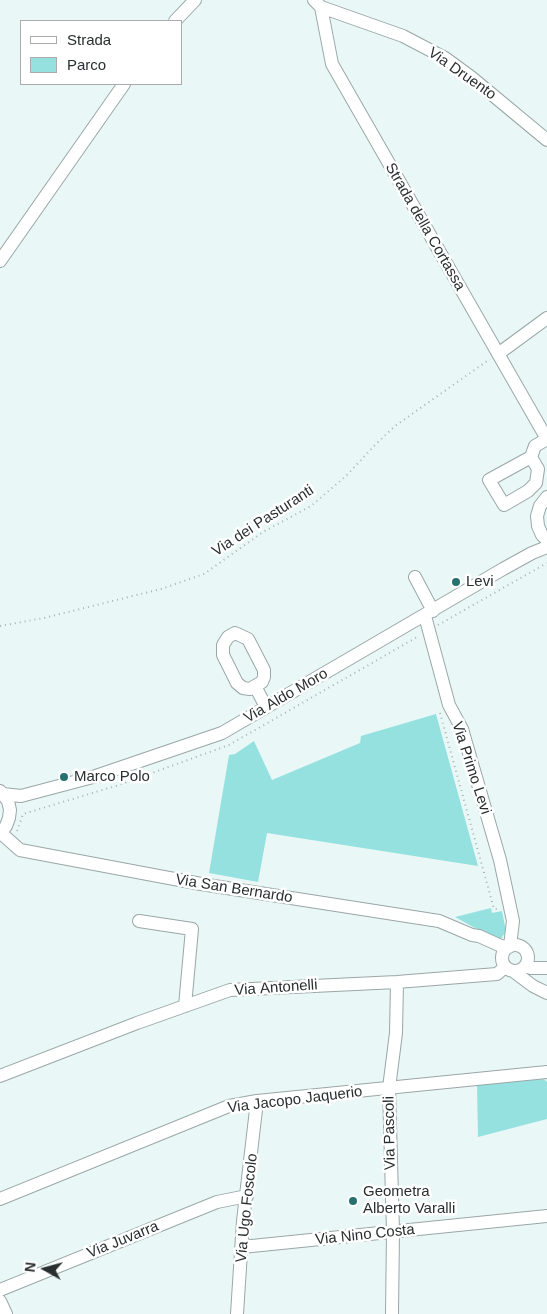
<!DOCTYPE html>
<style>
body{margin:0}
#map{position:relative;width:547px;height:1314px;overflow:hidden;background:#e9f8f7;font-family:Arial,sans-serif}
canvas{display:block}
.legend{position:absolute;left:20px;top:20px;width:162px;height:65px;box-sizing:border-box;background:#fff;border:1px solid #a9acac;margin:0;padding:6px 9px;list-style:none;font-size:15px;color:#292f2f}
.legend li{display:flex;align-items:center;gap:10px;height:25px}
.legend b{width:25px;border:1px solid #a9acac}
.north{position:absolute;left:20px;top:1244px;width:50px;height:50px;-webkit-text-stroke:4px #fff;paint-order:stroke;rotate:277deg;font-size:14px;font-weight:700;line-height:20px;text-align:center;color:#292f2f}
.north::after{content:'';display:block;margin:auto;width:18px;height:22px;background:#292f2f;clip-path:polygon(50% 0,100% 100%,50% 72%,0 100%)}
</style>
<div id="map">
<canvas width="547" height="1314"></canvas>
<ul class="legend">
<li><b style="height:6px;background:#fff"></b>Strada</li>
<li><b style="height:14px;background:#94e1df"></b>Parco</li>
</ul>
<div class="north">N</div>
</div>
<script>
const g = document.querySelector('canvas').getContext('2d');
g.lineJoin = 'round';
function fillPath(path, color) { g.fillStyle = color; g.fill(path, 'evenodd'); }
const shape = rows => new Path2D(rows.map(r => 'M' + r).join(''));
function strokePath(path, color, width, dash) { g.strokeStyle = color; g.lineWidth = width; g.lineCap = dash ? 'butt' : 'round'; g.setLineDash(dash || []); g.stroke(path); }
function drawText(font, color, halo, rows, align = 'center') {
  g.font = font + ' Arial,sans-serif'; g.lineWidth = 5; g.setLineDash([]); g.textBaseline = 'middle'; g.strokeStyle = halo; g.fillStyle = color; for (const [text, x, y, turn = 0] of rows) {
    g.save(); g.translate(x, y); g.rotate((+turn || 0) * Math.PI / 180); g.textAlign = isNaN(turn) ? turn : align; if (halo) g.strokeText(text, 0, 0); g.fillText(text, 0, 0); g.restore();
  }
}
fillPath(shape([
 [436,714,478,866,267,833,258,882,209,873,229,755,235,754,254,741,272,780,360,743,361,736],
 [491,908,492,913,502,911,506,931,501,939,497,940,455,917],
 [544,1079,547,1082,547,1119,478,1137,477,1085]
]), '#94e1df');
const minor = shape([
 [314,0,321,7,403,36,445,58,471,77,547,140],
 [321,7,332,64,547,439],
 [175,21,195,0],
 [0,261,124,84],
 [498,354,547,318],
 [531,457,538,469,536,483,528,491,504,505,489,480,531,457,535,446,547,439],
 [547,497,540,506,537,516,538,526,542,535,547,540],
 [415,577,433,611],
 [425,616,449,705,462,729,500,860,513,921,510,946],
 [255,686,250,689,243,688,237,683,223,655,223,645,228,637,235,633,248,639,264,670,264,677,262,682,255,686,266,707],
 [0,791,8,801,10,810,9,818,6,826,0,834],
 [3,794,21,796,93,777,222,733,503,569,532,553,547,547],
 [1,833,20,850,201,884,439,921,472,935,479,936,501,946,509,947],
 [139,921,192,929,185,1006],
 '502 958a13 13 0 1 1 26 0a13 13 0 1 1-26 0Z',
 [525,966,531,968,547,968],
 [513,971,533,986,547,993],
 [0,1076,137,1023,230,990,397,982,497,974,505,967],
 [0,1199,229,1106,257,1101,547,1072],
 [242,1247,547,1216],
 [0,1290,217,1202,247,1196],
 [0,1301,6,1314],
 [237,1314,243,1221,257,1101],
 [392,1314,393,1232,389,1088,396,1033,397,982]
]);
strokePath(minor, '#99a7a6', 14);
strokePath(shape([
 [438,625,547,563],
 [0,626,44,618,161,589,204,574,263,532,311,506,346,476,375,445,395,426,490,359],
 [440,713,494,909,498,909],
 [17,831,23,814,119,785,229,745,419,636]
]), '#a7b3b2', 2, [1, 4]);
strokePath(minor, '#fff', 12);
for (const [x, y, r, color] of [
 [456,582,5,"#267170"],
 [64,777,5,"#267170"],
 [353,1201,5,"#267170"]
]) { const dot = new Path2D(); dot.arc(x, y, r, 0, 2 * Math.PI); g.fillStyle = color; g.fill(dot); strokePath(dot, '#fff', 2); }
drawText('15px', '#292f2f', '#fff', [
 ["Via Druento",462,74,35],
 ["Strada della Cortassa",425,227,60],
 ["Via dei Pasturanti",263,521,-33],
 ["Via Aldo Moro",286,696,-30],
 ["Via Primo Levi",471,768,72],
 ["Via San Bernardo",234,889,9],
 ["Via Antonelli",276,988,-4],
 ["Via Jacopo Jaquerio",295,1100,-7],
 ["Via Pascoli",390,1133,-91],
 ["Via Ugo Foscolo",247,1208,-84],
 ["Via Nino Costa",365,1235,-6],
 ["Via Juvarra",123,1240,-22]
]);
drawText('15px', '#292f2f', '#fff', [
 ["Levi",466,582],
 ["Marco Polo",74,777],
 ["Geometra",363,1192],
 ["Alberto Varalli",363,1209]
], 'left');
</script>
